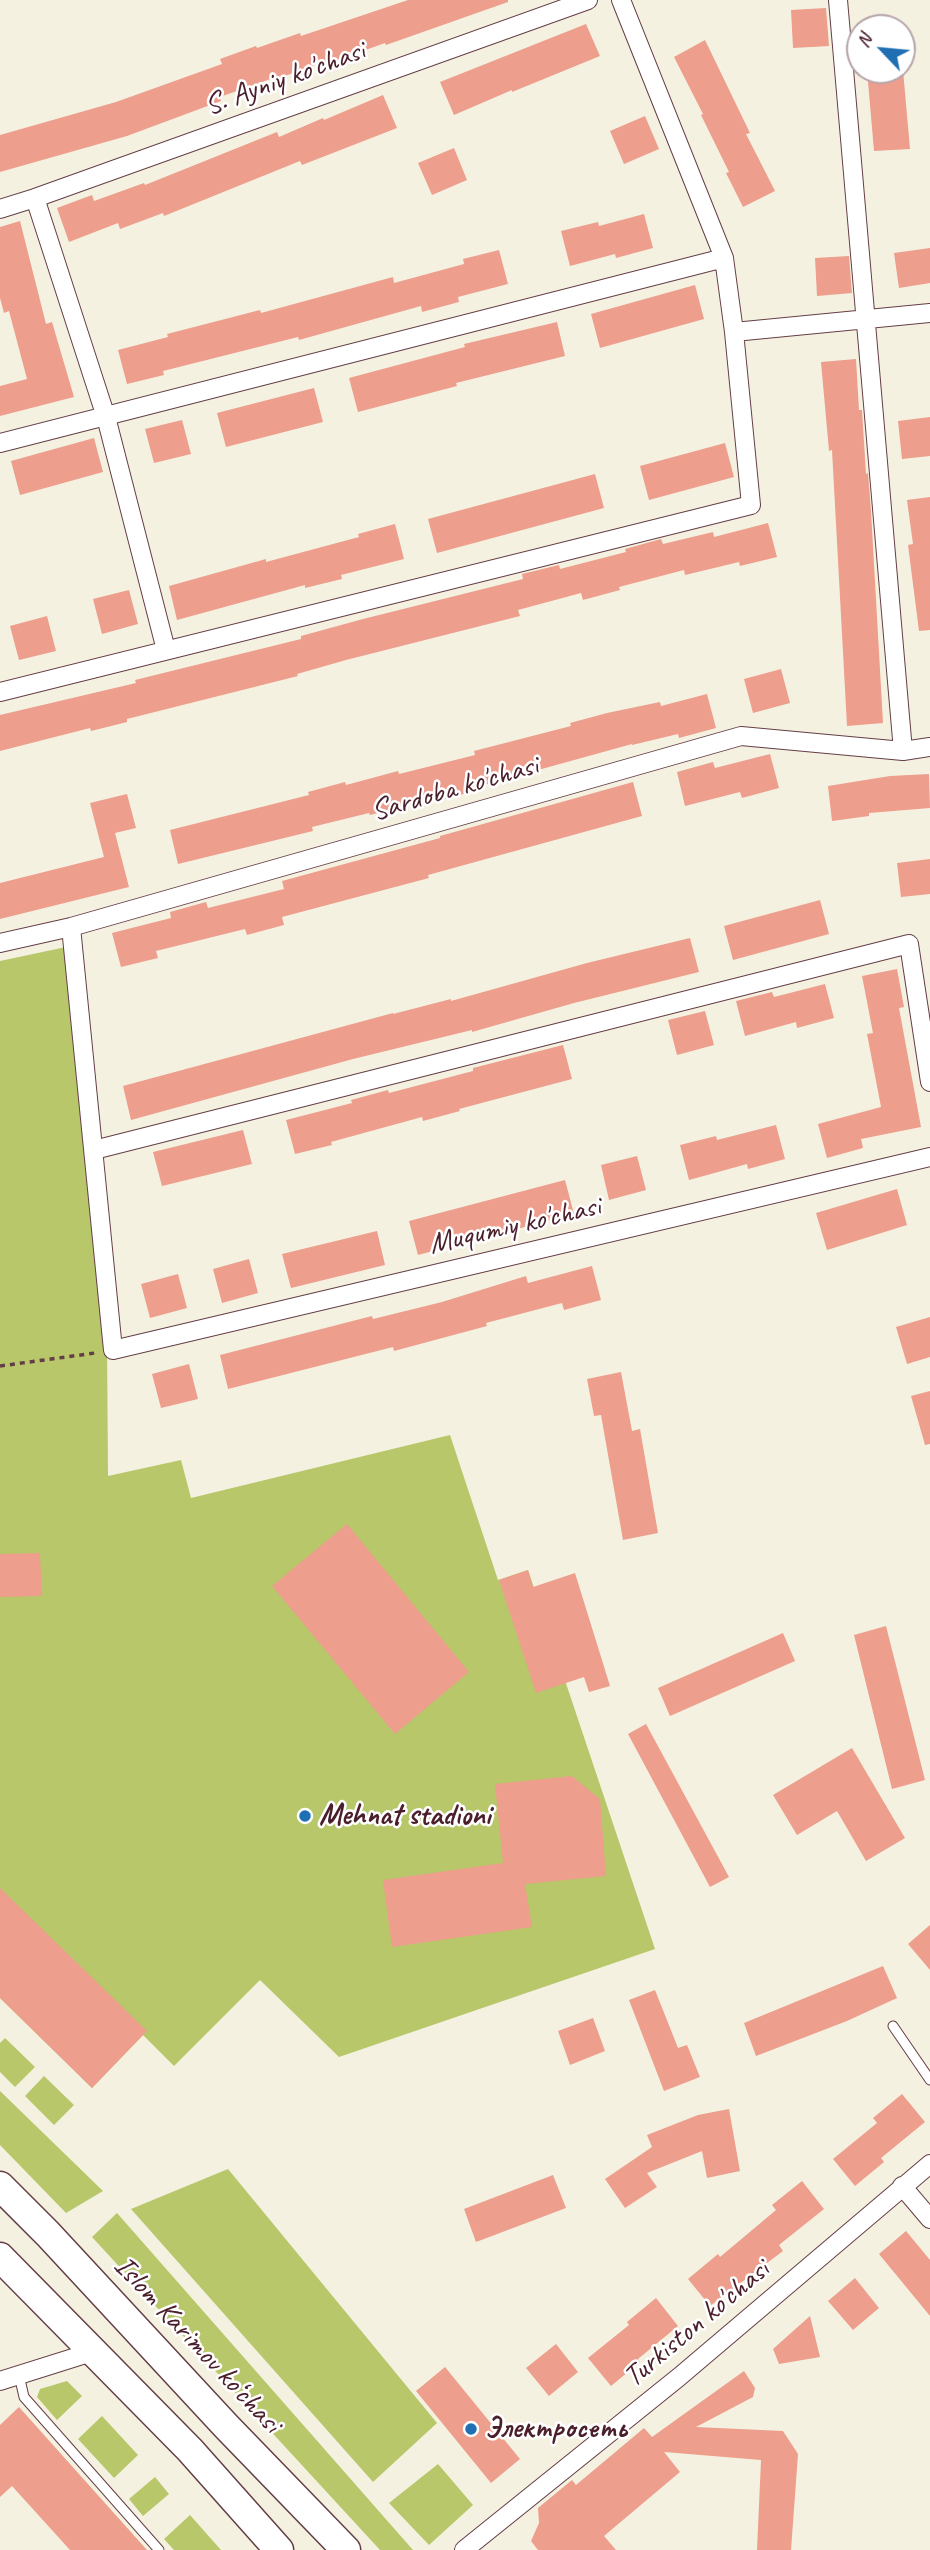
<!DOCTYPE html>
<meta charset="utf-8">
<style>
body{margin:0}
#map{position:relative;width:930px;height:2550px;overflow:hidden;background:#f5f1e1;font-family:Caveat,sans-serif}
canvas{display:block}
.north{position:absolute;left:846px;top:14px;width:70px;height:70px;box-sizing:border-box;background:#fff;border:2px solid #b7a5aa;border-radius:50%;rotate:296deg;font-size:19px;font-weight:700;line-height:28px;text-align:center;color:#4a1f2b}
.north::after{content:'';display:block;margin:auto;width:24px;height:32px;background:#1f6fb2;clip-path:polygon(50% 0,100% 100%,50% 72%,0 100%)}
</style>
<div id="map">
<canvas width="930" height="2550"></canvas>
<div class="north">N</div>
</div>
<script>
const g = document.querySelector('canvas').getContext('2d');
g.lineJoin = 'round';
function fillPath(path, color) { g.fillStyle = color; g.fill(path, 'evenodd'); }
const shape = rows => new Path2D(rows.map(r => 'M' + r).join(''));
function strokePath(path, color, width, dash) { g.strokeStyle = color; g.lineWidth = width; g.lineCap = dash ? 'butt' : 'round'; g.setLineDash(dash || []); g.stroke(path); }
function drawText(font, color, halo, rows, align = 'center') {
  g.font = font + ' Caveat,sans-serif'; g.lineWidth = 5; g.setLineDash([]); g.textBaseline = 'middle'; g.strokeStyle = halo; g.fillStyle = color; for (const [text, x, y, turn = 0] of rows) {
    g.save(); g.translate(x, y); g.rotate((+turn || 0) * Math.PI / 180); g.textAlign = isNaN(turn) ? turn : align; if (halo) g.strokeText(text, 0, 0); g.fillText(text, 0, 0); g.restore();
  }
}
fillPath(shape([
 [66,947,107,1339,108,1476,181,1460,191,1498,450,1435,498,1580,528,1570,655,1949,339,2057,260,1980,174,2066,143,2035,92,2088,0,1998,0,961],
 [5,2038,35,2067,15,2087,0,2072,0,2043],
 [44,2076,74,2105,54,2125,25,2096],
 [0,2091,103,2191,66,2213,0,2145],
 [228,2169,437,2423,373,2482,131,2209],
 [117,2213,413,2550,380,2550,92,2237],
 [67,2381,82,2396,57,2420,37,2397,40,2389],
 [102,2416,138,2455,114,2478,78,2439],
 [438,2464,473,2505,429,2545,389,2503],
 [155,2477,169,2494,143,2516,129,2499],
 [190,2515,221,2550,174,2550,164,2539]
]), '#b7c769');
fillPath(shape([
 [408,0,508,0,508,2,386,45,385,43,332,62,331,59,277,79,276,77,220,97,221,101,127,136,0,172,0,135,116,102,222,64,220,59,256,46,257,48,300,33,301,36],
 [826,8,829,46,793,48,791,10],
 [586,24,600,56,512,92,512,90,454,115,440,82],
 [705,40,750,133,746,134,775,191,743,207,726,173,729,172,701,115,703,114,674,57],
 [867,70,903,70,910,149,874,151],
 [383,95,397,128,302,165,300,161,164,216,163,213,120,229,118,223,69,242,57,208,92,195,94,201,144,183,145,185,277,132,279,137,323,118,324,120],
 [645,116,659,149,624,164,610,131],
 [454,148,467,180,432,195,418,163],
 [644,214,653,248,616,258,615,254,570,266,561,231,598,222,599,226],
 [20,221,46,324,52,322,74,397,0,416,0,386,27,379,9,311,4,313,0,298,0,227],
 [930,248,930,283,899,288,894,253],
 [499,250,508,284,458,297,459,302,422,312,421,306,299,340,298,337,163,371,164,375,127,384,118,350,168,337,167,334,260,310,261,313,393,277,394,283,464,264,463,259],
 [849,256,852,293,817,296,815,258],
 [695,285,704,319,600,348,591,314],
 [557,322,565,356,456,383,457,386,358,412,349,378,465,347,464,344],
 [856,359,859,410,862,410,866,474,868,473,871,511,883,723,847,726,832,450,829,451,821,362],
 [314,388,323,422,226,447,217,413],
 [930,417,930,456,902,459,898,421],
 [182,420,191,454,154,463,145,429],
 [94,438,103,472,20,495,11,461],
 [725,443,734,477,649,500,640,466],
 [595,474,604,508,437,553,428,519],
 [930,497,930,630,919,631,908,545,913,544,907,500],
 [768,523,777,557,740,566,739,562,685,575,684,570,619,587,620,590,583,600,581,593,518,610,520,616,346,660,297,674,298,676,127,719,127,722,91,731,90,728,0,751,0,715,136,683,135,680,301,639,301,636,363,619,523,579,522,574,559,565,560,569,626,552,625,549,661,539,663,544,713,532,714,537],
 [395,524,404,559,341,575,342,579,305,588,305,585,177,620,169,586,266,559,266,562,359,537,358,534],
 [129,590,138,624,102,634,93,599],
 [47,616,56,651,19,660,10,626],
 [781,669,790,703,753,713,744,679],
 [707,694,716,728,679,738,678,734,632,745,632,744,466,790,467,793,430,803,429,800,370,815,369,813,312,827,313,831,178,864,170,830,309,795,308,792,345,782,346,785,398,771,399,774,475,755,474,751,571,726,570,723,607,713,660,702,661,706],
 [770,754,779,788,742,798,740,792,685,806,677,772,713,762,715,768],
 [929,774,930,808,869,813,869,816,832,821,828,786,890,776],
 [633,782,642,816,428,875,429,878,282,917,284,925,247,935,245,929,156,951,158,958,121,967,112,933,171,918,170,912,206,902,208,908,284,889,282,881,440,838,440,836],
 [127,794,136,828,115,833,129,887,0,919,0,883,104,857,90,803],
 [930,859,930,894,901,897,897,863],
 [820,900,829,934,733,960,724,926],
 [690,938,699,972,574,1003,472,1032,472,1030,353,1059,131,1120,123,1086,393,1013,393,1014,451,999,451,1001,587,963],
 [897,969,904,1007,899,1008,921,1127,861,1139,863,1148,827,1158,818,1124,881,1107,867,1034,873,1033,862,976],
 [825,984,834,1018,797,1028,796,1022,745,1036,736,1001,772,992,774,997],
 [705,1011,714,1045,677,1055,668,1020],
 [563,1045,572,1079,459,1109,460,1111,423,1121,422,1117,331,1142,332,1145,295,1154,286,1120,352,1103,351,1100,388,1090,389,1093,473,1071,473,1068],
 [776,1125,785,1159,748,1169,747,1164,689,1180,680,1145,716,1136,717,1140],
 [243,1130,252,1164,162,1186,153,1152],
 [637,1156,646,1190,609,1200,601,1165],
 [565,1180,574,1214,418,1255,409,1221],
 [897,1189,907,1225,827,1250,816,1213],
 [377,1231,385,1265,291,1288,282,1254],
 [249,1259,258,1293,222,1303,213,1269],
 [592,1266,601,1300,564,1310,562,1303,486,1323,487,1326,394,1351,393,1347,228,1389,220,1355,372,1316,373,1319,442,1302,526,1276,528,1283],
 [178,1274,187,1308,150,1318,141,1284],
 [930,1317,930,1357,907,1364,896,1327],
 [189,1364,198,1399,161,1408,152,1374],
 [621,1372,632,1431,640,1429,658,1533,623,1540,601,1415,594,1416,587,1379],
 [930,1391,930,1444,925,1445,911,1396],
 [347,1524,469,1672,395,1734,272,1586],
 [40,1553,42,1596,0,1597,0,1554],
 [528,1570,533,1587,575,1573,610,1686,589,1692,584,1677,536,1693,499,1580],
 [886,1626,925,1780,892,1789,854,1635],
 [783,1633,795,1661,670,1716,658,1688],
 [646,1724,729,1877,710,1887,628,1734],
 [852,1748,905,1838,866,1861,837,1811,797,1835,773,1795],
 [572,1776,600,1799,606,1876,525,1884,532,1927,392,1947,383,1880,503,1863,495,1784],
 [0,1888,147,2031,92,2088,0,1998],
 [930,1925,930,1970,908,1944],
 [883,1966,897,1998,847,2021,756,2056,744,2023],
 [655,1990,678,2048,687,2045,700,2077,664,2091,629,2000],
 [593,2018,605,2051,570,2065,558,2031],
 [902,2094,925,2122,881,2158,884,2162,855,2186,833,2159,877,2123,873,2118],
 [729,2109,740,2171,707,2178,702,2151,647,2173,657,2187,625,2208,605,2179,652,2147,647,2135,698,2115],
 [553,2175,566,2208,476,2242,464,2209],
 [802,2181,824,2209,779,2245,783,2251,710,2306,688,2279,718,2254,720,2257,776,2210,772,2205],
 [906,2231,930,2260,930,2316,879,2254],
 [855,2278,879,2308,853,2330,828,2301],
 [656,2298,678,2326,638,2359,640,2362,611,2386,588,2358,629,2325,627,2322],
 [810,2316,820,2357,779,2364,773,2349],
 [556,2344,578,2372,549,2396,526,2368],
 [445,2367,520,2459,491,2483,416,2391],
 [744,2371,755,2388,753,2397,696,2427,783,2431,798,2454,791,2550,757,2550,761,2460,664,2452,680,2472,604,2536,616,2550,538,2550,531,2541,539,2523,538,2508,572,2480,576,2485,644,2428,652,2437],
 [19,2407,147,2550,70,2550,12,2486,0,2497,0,2425]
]), '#ed9e8c');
const lane = shape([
 [893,2026,930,2080],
 [19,2375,24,2397,159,2550]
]);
const street = shape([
 [621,0,724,258,734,332,930,313],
 [838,0,903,751],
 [35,198,106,417,166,650],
 [0,209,35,198,588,0],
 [0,443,724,258],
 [0,692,751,505,734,332],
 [71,927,113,1350,930,1157],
 [0,943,71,927,741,736,903,751,930,747],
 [94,1150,909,944,930,1082],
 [902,2186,930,2219],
 [0,2381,92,2352],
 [464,2550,679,2377,930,2164]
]);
const primary = shape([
 [0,2186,48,2234,226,2426,346,2550],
 [0,2257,190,2450,279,2550]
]);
strokePath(lane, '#643e46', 11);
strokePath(street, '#643e46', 20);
strokePath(primary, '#643e46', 31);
strokePath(shape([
 [0,1366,95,1353]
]), '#643e46', 3.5, [5, 5]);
strokePath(lane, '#fff', 9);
strokePath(street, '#fff', 18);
strokePath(primary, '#fff', 28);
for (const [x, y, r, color] of [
 [305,1816,7,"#1f6fb2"],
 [471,2429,7,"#1f6fb2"]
]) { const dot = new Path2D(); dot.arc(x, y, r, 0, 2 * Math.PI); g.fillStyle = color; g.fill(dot); strokePath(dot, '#fff', 2.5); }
drawText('30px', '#4a1f2b', '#fff', [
 ["S. Ayniy ko'chasi",285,79,-20],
 ["Sardoba ko'chasi",455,789,-16],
 ["Muqumiy ko'chasi",515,1226,-13],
 ["Turkiston ko'chasi",697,2324,-40],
 ["Islom Karimov ko‘chasi",197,2345,47]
]);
drawText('bold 30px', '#4a1f2b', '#fff', [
 ["Mehnat stadioni",319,1816],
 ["Электросеть",485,2429]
], 'left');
</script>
